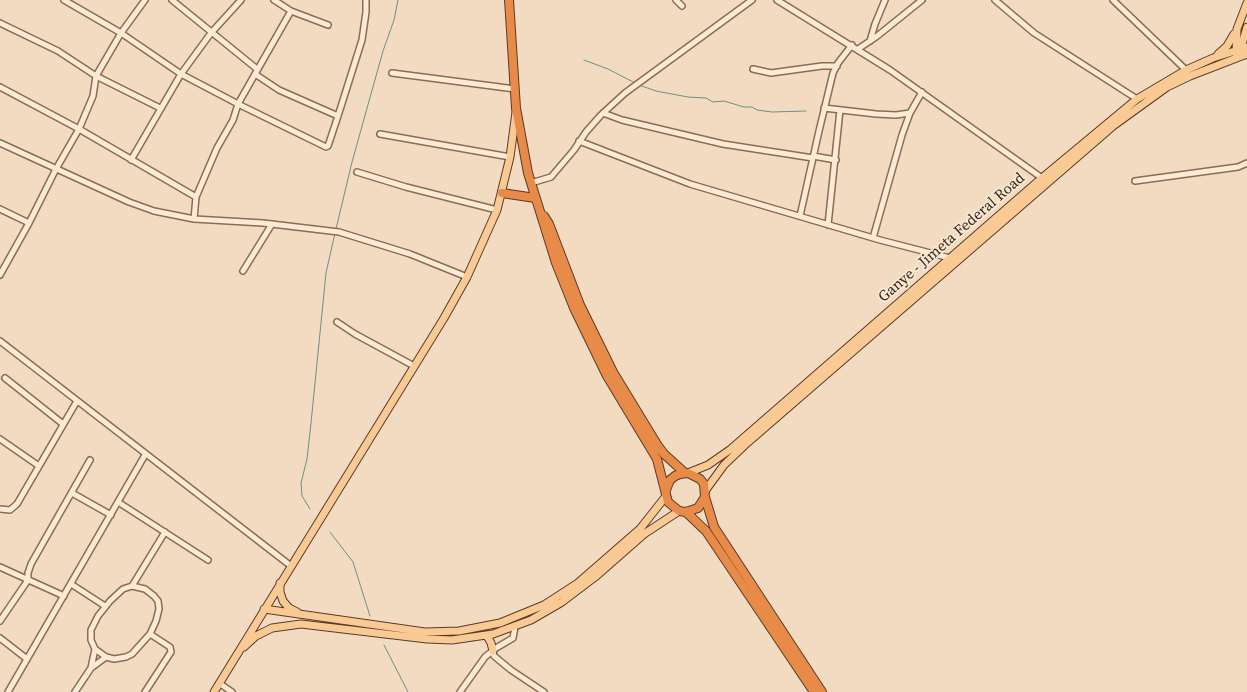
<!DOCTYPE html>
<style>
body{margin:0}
canvas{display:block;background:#f2dbc0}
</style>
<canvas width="1247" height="692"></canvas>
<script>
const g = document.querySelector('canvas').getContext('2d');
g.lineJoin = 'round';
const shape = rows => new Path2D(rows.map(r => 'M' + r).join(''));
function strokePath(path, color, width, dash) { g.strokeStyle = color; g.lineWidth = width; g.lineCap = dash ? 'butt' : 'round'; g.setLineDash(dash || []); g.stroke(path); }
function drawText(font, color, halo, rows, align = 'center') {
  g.font = font + ' "Source Serif 4",serif'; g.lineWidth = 4; g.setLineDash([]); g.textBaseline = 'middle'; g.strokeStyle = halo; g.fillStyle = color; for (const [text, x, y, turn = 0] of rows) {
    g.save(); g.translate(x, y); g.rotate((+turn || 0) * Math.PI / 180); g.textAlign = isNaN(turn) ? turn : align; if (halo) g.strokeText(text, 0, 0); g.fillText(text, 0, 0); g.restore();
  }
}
strokePath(shape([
 [584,60,608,69,635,83],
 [639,85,656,91,688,97,706,98,713,102,724,101,744,107,752,107,757,110,772,112,806,111],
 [336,229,352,162,383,51,394,20,398,0],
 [310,509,302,496,301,483,307,459,311,423,326,273,335,233],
 [330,532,353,562,370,616],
 [384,645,408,692]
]), '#699282', 1);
const minor = shape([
 [64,0,121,33,181,74,238,104,326,147,328,146,338,116,362,40,366,12,366,0],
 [172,0,257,69],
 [274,0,291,11,328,25],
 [676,0,682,6],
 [777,0,890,70,1042,178],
 [995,0,1034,33,1137,99],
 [1113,0,1186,70],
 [0,23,58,51,96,76,160,108],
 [870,41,875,24,885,0],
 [858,49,876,37,922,0],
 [753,69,771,73,822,66,837,66],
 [392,73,515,89],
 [255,74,279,90,338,116],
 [0,87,79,129,196,197],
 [824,108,876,114,896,115,910,113],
 [603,113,622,120,723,144,813,158],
 [380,134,510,157],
 [579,141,690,184,880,240,950,258],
 [0,143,129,202,154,211,194,219,263,223,339,232,410,254,467,277],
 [813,156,836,160],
 [131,160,181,74,211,33,241,0],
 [357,172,406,187,497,210],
 [1135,181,1238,167,1247,163],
 [531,183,551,177,574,150,586,132,601,115,625,93,752,0],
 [0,209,29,223],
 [800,216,819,131,833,73,838,63,852,45],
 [194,219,196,197,217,148,233,120,238,104,291,11],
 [828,225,840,110],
 [873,238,902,135,910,113,922,92],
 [243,271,272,224],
 [0,275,29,223,56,169,79,129,93,96,96,76,121,33,145,0],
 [337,322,355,334,414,366],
 [0,341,291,566],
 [5,378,63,424],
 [0,439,39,466],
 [72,493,111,515],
 [118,502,208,560],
 [0,509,10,510,17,504,77,401],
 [0,567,64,596],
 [71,584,105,606],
 [132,586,165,532],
 [0,621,28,580,28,573,31,564,90,460],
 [0,638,27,659],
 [493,651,494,656,511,670,544,692],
 [91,668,95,649,91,640,91,630,98,616,110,601,123,589,132,586,145,589,154,596,158,601,159,609,156,621,150,634,132,654,126,657,114,659,106,657,95,649],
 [219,683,232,692],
 [8,692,145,455],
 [75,692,91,668,106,657],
 [145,692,171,652,170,647,150,634],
 [460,692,485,657,496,648,513,638,515,627]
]);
const major = shape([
 [1240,51,1247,27],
 [1236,53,1237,29,1247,3],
 [1218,54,1227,46,1234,34],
 [688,473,708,465,731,449,1042,178,1137,99,1186,70,1213,58,1247,47],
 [705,491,724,465,747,443,1113,126,1167,87,1190,76,1247,54],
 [280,583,280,592,283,601,289,608,297,612],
 [264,609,425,632,459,631,500,623,544,605,578,583,640,529,666,496],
 [487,636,491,643,493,651],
 [244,647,256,636,272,628,301,624,427,639,452,640,493,634,531,620,562,602,595,577,644,534,679,511],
 [214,692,444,318,467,277,497,210,510,157,516,112]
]);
const highway = shape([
 [509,0,516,108,528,173,556,263,574,308,607,376,657,459,668,502,679,511,686,512,698,508,705,497,704,484,700,479,688,473,680,474,675,476,670,480,666,490],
 [502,193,535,198],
 [544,216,549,224,580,305,613,372,658,446,664,454,685,473],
 [705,497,714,527,822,692],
 [686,512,706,531,814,692]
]);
strokePath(minor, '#8d6b56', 8);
strokePath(major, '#5a3a2b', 9);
strokePath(highway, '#5a3a2b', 10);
strokePath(minor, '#fcead4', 5);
strokePath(major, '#f9ca94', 7);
strokePath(highway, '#e98b48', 8);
drawText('15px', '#3b261c', '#f8e7d0', [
 ["Ganye - Jimeta Federal Road",952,238,-41]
]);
</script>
